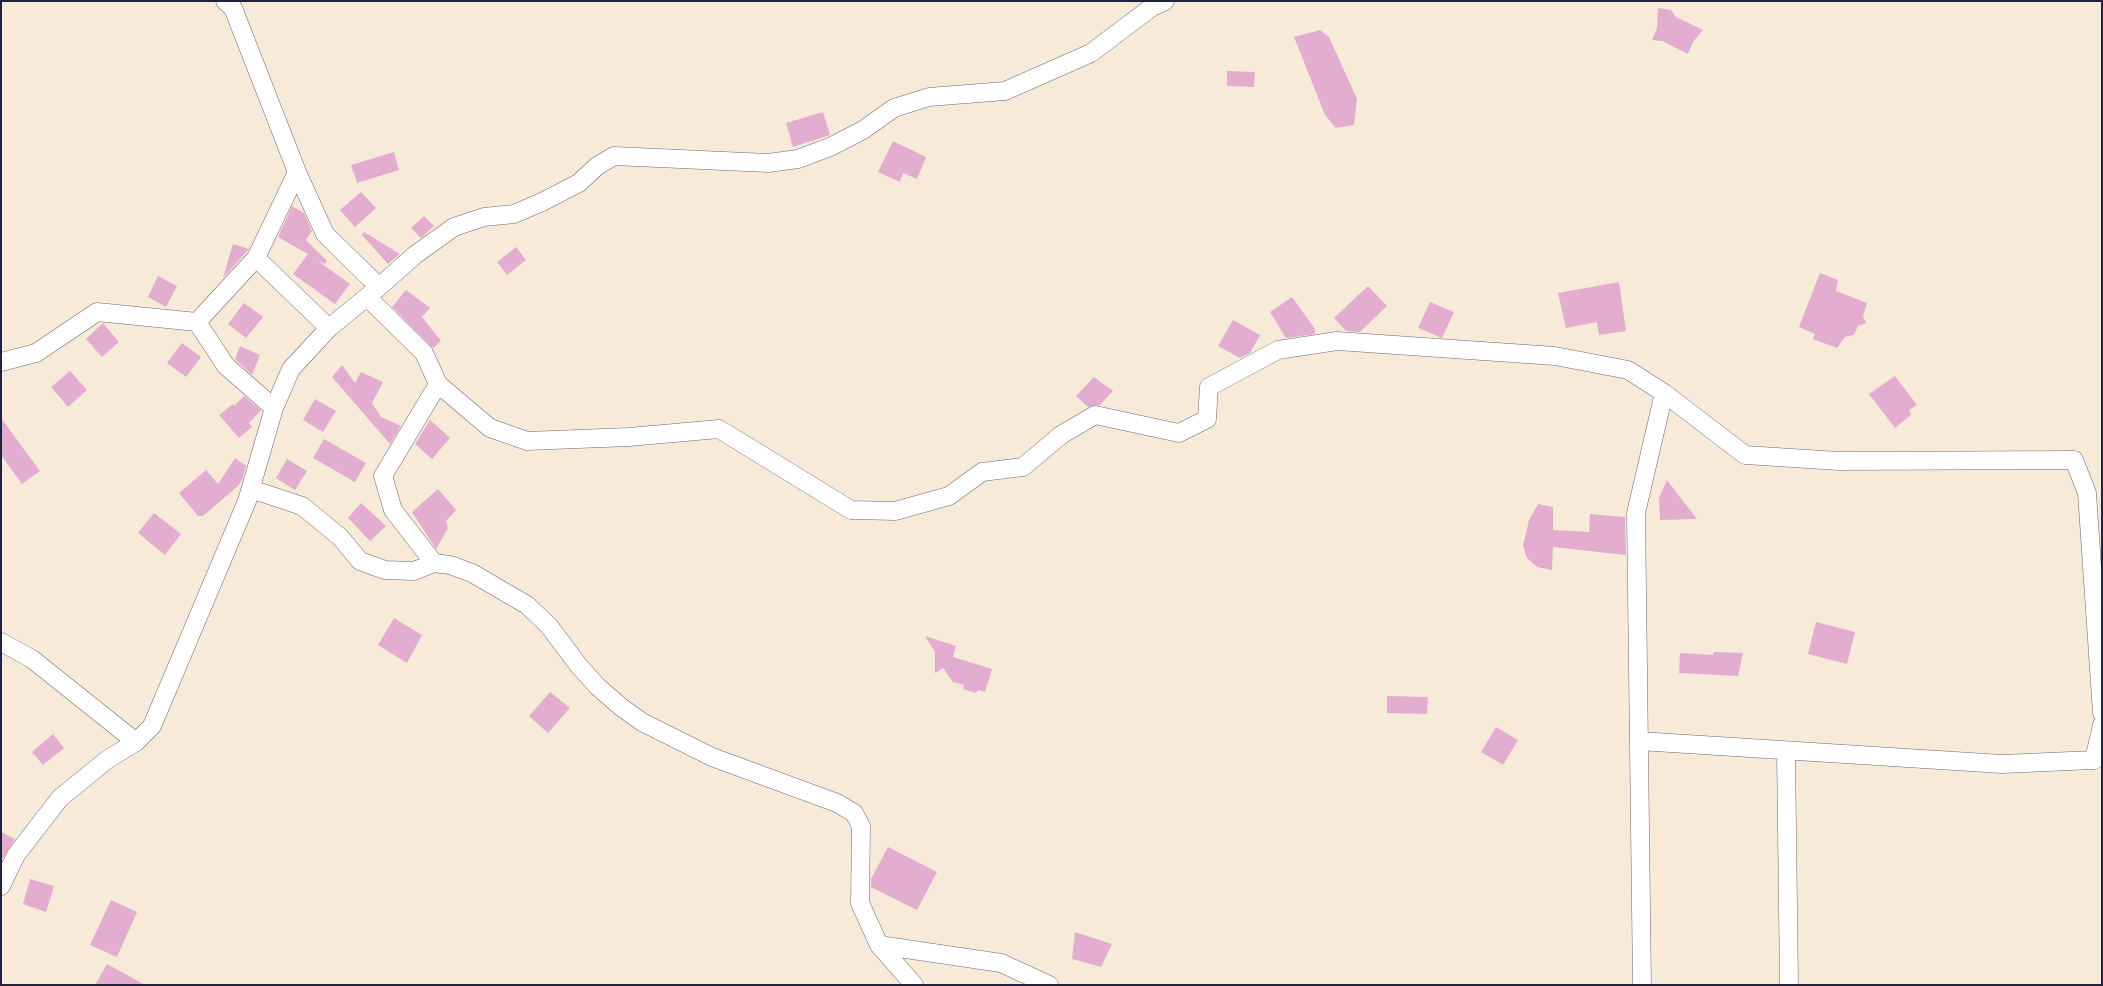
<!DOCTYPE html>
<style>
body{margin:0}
#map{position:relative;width:2103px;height:986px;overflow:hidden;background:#f8ead9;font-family:"Gochi Hand",sans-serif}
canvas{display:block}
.frame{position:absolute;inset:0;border:2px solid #22223b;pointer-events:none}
</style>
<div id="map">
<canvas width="2103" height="986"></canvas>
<div class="frame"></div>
</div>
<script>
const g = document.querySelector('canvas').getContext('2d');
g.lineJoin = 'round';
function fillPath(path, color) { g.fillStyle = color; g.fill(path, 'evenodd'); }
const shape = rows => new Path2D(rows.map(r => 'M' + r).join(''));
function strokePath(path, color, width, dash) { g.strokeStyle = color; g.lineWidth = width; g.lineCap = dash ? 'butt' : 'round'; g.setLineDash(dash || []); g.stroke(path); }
fillPath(shape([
 [1658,8,1671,10,1676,17,1703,30,1693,42,1688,54,1662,41,1652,40,1657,28],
 [1320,30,1329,37,1357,99,1354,125,1336,128,1325,115,1294,37],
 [1227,71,1255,72,1254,87,1227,86],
 [823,112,830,135,793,147,786,123],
 [893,141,926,157,917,179,903,173,900,182,878,172],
 [394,152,399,170,357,183,351,165],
 [361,192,376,208,355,227,340,210],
 [292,206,304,213,312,231,306,240,327,261,325,264,318,261,350,284,335,304,293,274,308,254,278,237],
 [424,216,434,226,421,238,411,228],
 [364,232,400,254,388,264,362,235],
 [233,244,249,249,223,278],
 [516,247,526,260,507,275,497,262],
 [1820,273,1838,280,1836,291,1867,303,1863,316,1866,323,1858,326,1854,335,1845,337,1837,348,1813,339,1815,334,1799,327],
 [158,276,177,286,166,307,148,297],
 [1619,282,1626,331,1599,335,1597,322,1566,328,1558,293],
 [1368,286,1387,306,1360,332,1346,331,1334,318],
 [406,290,430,308,422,317,441,341,433,348,392,307],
 [1292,297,1315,329,1315,334,1286,338,1270,312],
 [1430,302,1454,312,1442,338,1418,328],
 [244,303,263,317,246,338,228,324],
 [1233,320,1260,335,1250,353,1240,358,1218,346],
 [103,323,119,342,102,357,86,339],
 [182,343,201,357,186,377,167,363],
 [240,346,260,355,252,375,235,359],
 [342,365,355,383,361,372,383,382,372,403,381,417,401,426,390,444,332,377],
 [70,371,87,390,68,407,51,387],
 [1895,376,1917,405,1909,410,1911,415,1895,428,1869,394],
 [1094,377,1113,391,1100,405,1088,407,1076,396],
 [244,396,261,410,249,423,252,427,239,438,219,415,233,404,234,406],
 [315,399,336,411,323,432,303,420],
 [1,418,40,471,22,484,1,455],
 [430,420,450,438,432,459,415,444],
 [324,439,366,463,355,482,313,458],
 [235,458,246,466,242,480,238,486,203,516,198,516,179,493,206,470,218,484],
 [287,459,307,471,295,490,276,478],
 [1667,480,1697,519,1660,520,1659,498],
 [438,489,456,510,446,521,448,528,436,549,412,512],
 [361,503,386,526,370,541,348,518],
 [1538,504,1553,507,1553,530,1589,532,1590,514,1625,517,1626,555,1553,547,1552,570,1537,567,1527,558,1523,546,1529,520],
 [154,513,181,534,165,555,138,533],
 [394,618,422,635,407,663,378,645],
 [1816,622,1855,632,1847,664,1808,654],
 [925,636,956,646,953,657,992,669,985,692,978,690,976,693,963,689,964,685,953,682,943,668,935,673,935,652],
 [1714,652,1743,653,1738,676,1679,673,1680,653,1713,655],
 [550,692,570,708,548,733,529,716],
 [1387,696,1428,697,1427,714,1387,713],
 [1496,727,1518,740,1503,765,1481,752],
 [53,734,64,748,43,765,32,752],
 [1,832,15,839,3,858,1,857],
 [888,847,937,872,917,910,871,887,871,879],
 [30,879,54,886,46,912,23,904],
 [111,900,137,912,117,957,90,945],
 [1075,932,1112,944,1101,967,1072,959],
 [107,964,145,985,95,985]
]), '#e2adcf');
const minor = shape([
 [256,258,329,328],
 [379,287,415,255,454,227,484,217,514,214,542,202,579,183,597,166,614,156,768,163,798,159,830,147,863,130,894,108,929,97,1005,91,1091,53,1152,7,1165,1],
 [367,297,424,353,438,384,490,428,527,441,629,437,719,429,851,510,895,511,949,496,982,472,1023,467,1061,435,1095,415,1179,433,1207,419,1209,387,1278,350,1337,341,1555,356,1628,370,1664,393,1745,455,1839,461,2074,460,2087,493,2102,713],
 [197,322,256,258,297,172],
 [1,362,36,353,97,312,197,322,226,366,274,408],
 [251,489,302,506,340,537,360,561,385,570,414,571,434,563,450,565,472,573,527,605,549,626,579,666,598,687,621,707,642,722,712,757,837,803,854,813,861,826,860,903,879,945,914,985],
 [434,563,393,510,383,476,438,384],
 [1,642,32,659,136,742],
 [1639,741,2002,764,2094,760,2102,725],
 [1786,752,1789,985],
 [1,886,16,855,60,798,108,759,136,742,152,726,247,501,274,408,291,369,329,328,379,287,325,234,297,172,233,8,225,1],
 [879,945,1001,963,1049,985],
 [1642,985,1636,513,1664,393]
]);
strokePath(minor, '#6d6872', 19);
strokePath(minor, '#fff', 18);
</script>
